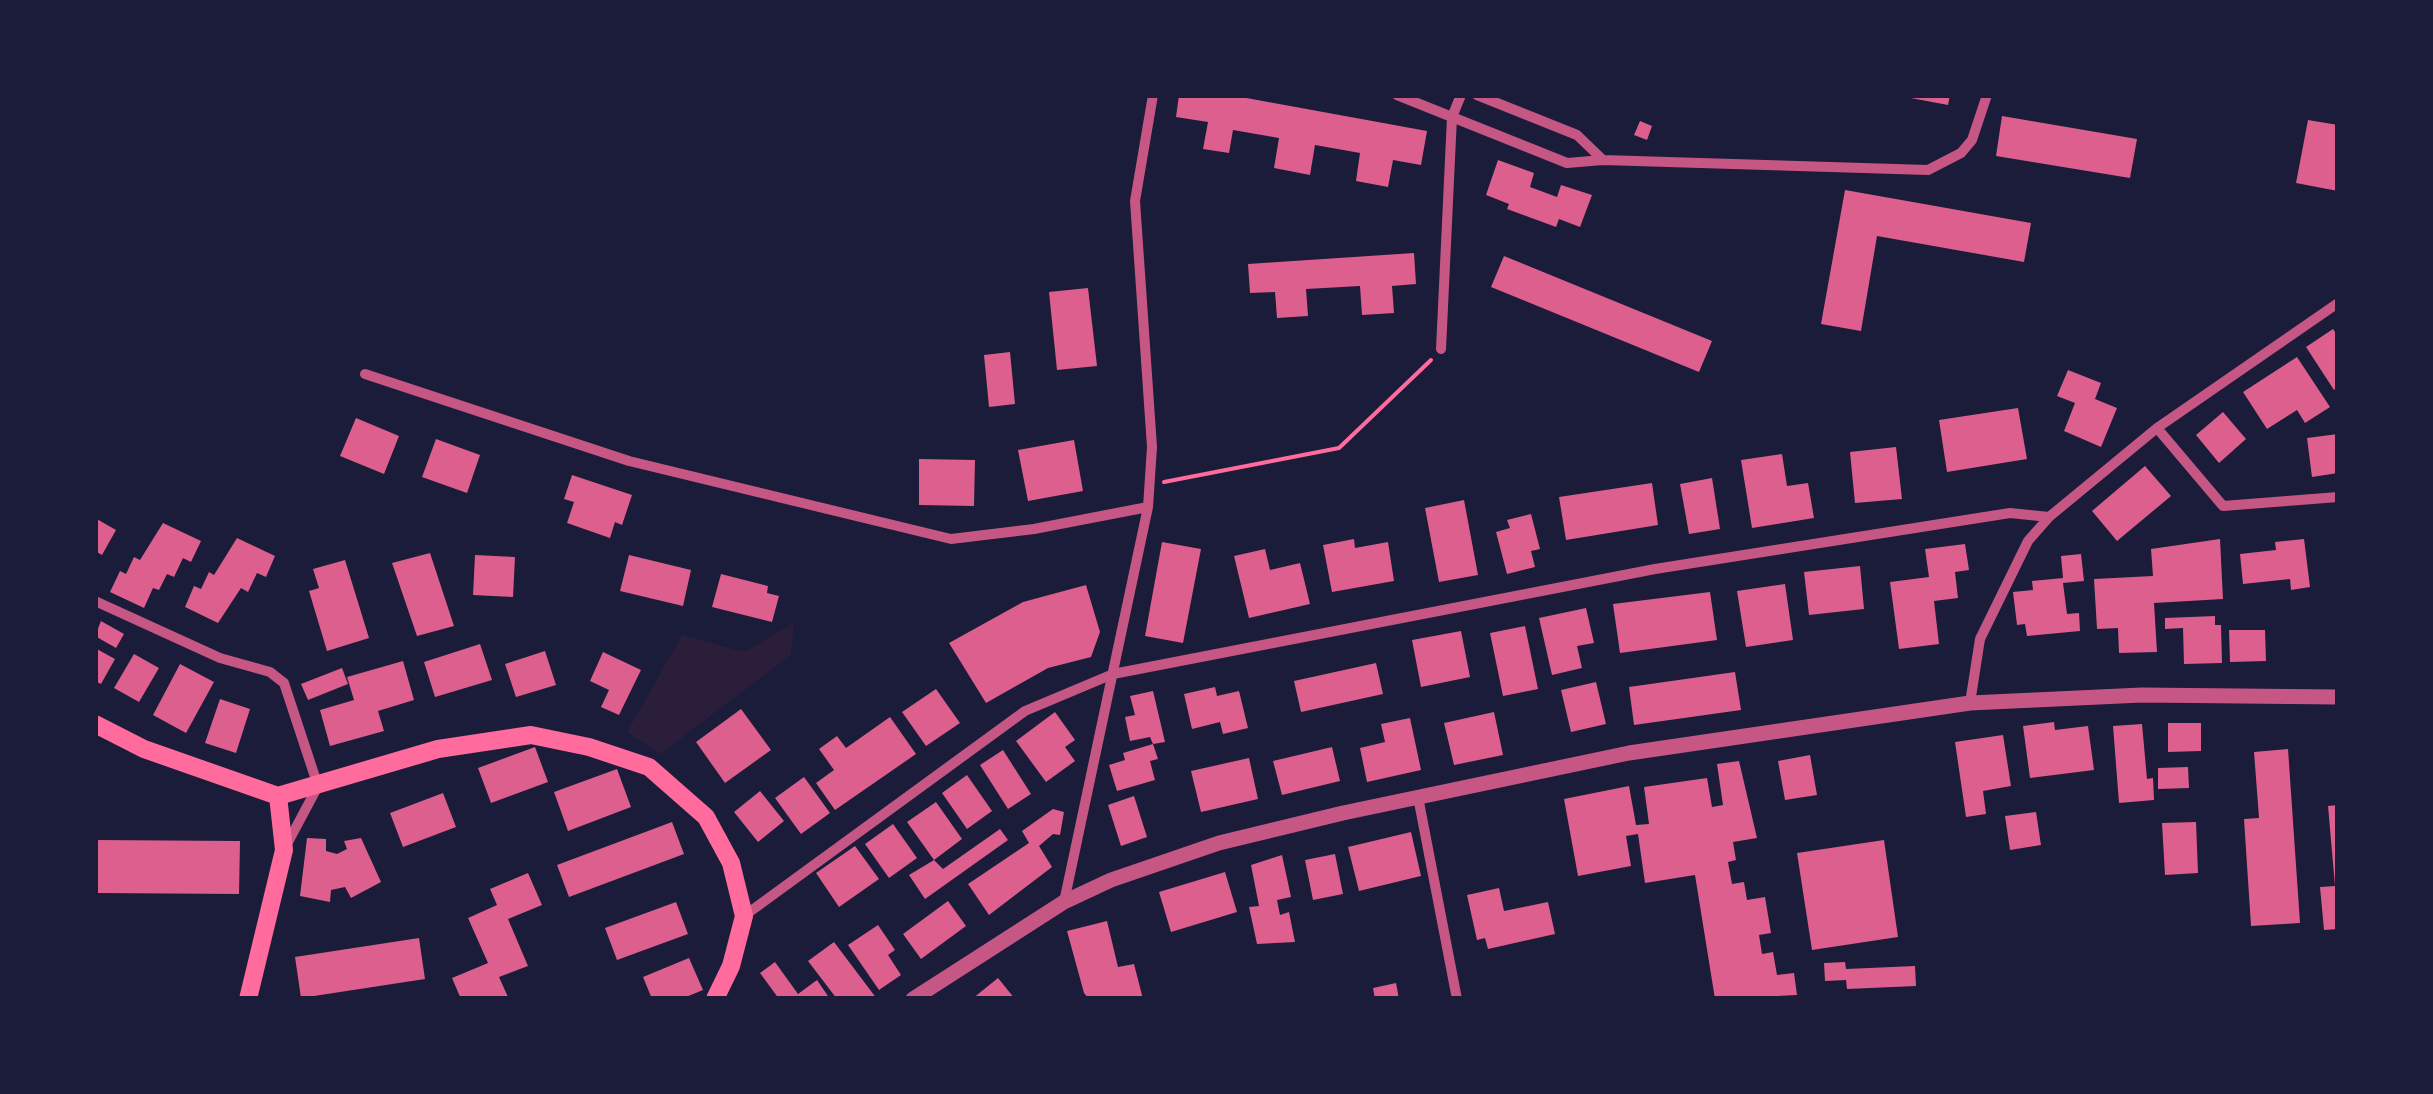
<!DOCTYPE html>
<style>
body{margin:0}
#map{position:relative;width:2433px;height:1094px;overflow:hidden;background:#1b1b3a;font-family:"Varela Round",sans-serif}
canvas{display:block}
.frame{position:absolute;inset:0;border:98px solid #1b1b3a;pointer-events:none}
</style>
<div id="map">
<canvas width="2433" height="1094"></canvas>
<div class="frame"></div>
</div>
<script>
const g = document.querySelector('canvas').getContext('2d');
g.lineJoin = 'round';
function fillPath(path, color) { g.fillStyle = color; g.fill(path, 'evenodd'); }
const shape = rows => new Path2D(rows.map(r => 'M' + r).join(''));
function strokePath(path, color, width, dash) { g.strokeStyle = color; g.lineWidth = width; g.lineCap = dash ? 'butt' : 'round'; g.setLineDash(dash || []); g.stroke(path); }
fillPath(shape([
 [794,623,791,655,660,754,627,732,682,635,744,652]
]), '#2a1e3b');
fillPath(shape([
 [1179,95,1230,95,1427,131,1421,165,1393,160,1388,187,1356,181,1360,153,1315,145,1310,175,1274,168,1279,138,1233,130,1229,153,1203,149,1208,122,1176,117],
 [1895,95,1950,95,1948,105],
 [2002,116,2137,139,2130,178,1996,156],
 [2308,120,2338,125,2338,191,2296,183],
 [1640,121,1652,126,1647,140,1634,135],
 [1498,160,1534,173,1530,187,1557,197,1561,185,1592,195,1580,227,1559,219,1556,227,1507,209,1509,204,1486,195],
 [1845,190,2031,223,2024,262,1877,236,1861,331,1821,324],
 [1414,253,1416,284,1392,286,1394,313,1362,315,1360,286,1306,289,1308,316,1277,318,1275,292,1250,293,1248,264],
 [1504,256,1712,341,1699,372,1491,287],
 [1088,288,1097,366,1057,370,1049,292],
 [2333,329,2338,336,2338,387,2334,390,2306,347],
 [1010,352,1015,404,989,407,984,355],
 [2297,357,2330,407,2305,423,2297,410,2267,429,2243,392],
 [2068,370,2101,383,2095,399,2117,408,2101,447,2064,431,2075,403,2057,396],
 [2018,408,2027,459,1947,472,1939,420],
 [2223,412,2246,439,2219,463,2196,435],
 [356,418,399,436,384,474,340,456],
 [2338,434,2338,473,2312,477,2307,438],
 [436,439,480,455,467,493,422,477],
 [1074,440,1083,491,1028,501,1018,450],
 [1896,447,1902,499,1855,503,1850,452],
 [1782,454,1787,486,1808,483,1814,518,1752,528,1741,460],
 [919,459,975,460,974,506,919,505],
 [2145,466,2171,496,2117,541,2092,511],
 [572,475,632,495,622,525,615,522,610,538,567,523,574,502,564,499],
 [1712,478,1720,529,1689,534,1680,484],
 [1652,483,1658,525,1566,540,1559,497],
 [1464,500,1478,575,1439,582,1425,508],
 [1531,514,1540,549,1531,551,1535,567,1507,574,1496,532,1510,528,1507,520],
 [95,518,116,530,102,555,95,551],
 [163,523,201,541,191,562,183,558,174,577,167,574,159,590,153,588,144,608,110,592,120,571,126,574,134,557,140,560],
 [237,538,275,556,266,577,257,573,248,592,241,588,218,623,185,607,194,586,201,589,209,572,214,575],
 [1354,539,1355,548,1388,542,1394,581,1332,592,1323,545],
 [2220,539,2223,599,2154,603,2157,652,2119,653,2118,628,2097,629,2094,579,2153,576,2151,549],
 [2304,539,2310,587,2291,590,2290,579,2243,584,2240,554,2276,550,2275,542],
 [1162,542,1201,549,1183,643,1145,636],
 [1965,544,1969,570,1955,572,1958,598,1934,601,1939,644,1899,649,1890,582,1929,577,1925,549],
 [1265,549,1270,570,1300,563,1310,604,1249,618,1234,556],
 [430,553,454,626,417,636,392,563],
 [2081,554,2084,581,2063,583,2067,614,2079,613,2080,631,2027,636,2025,624,2017,625,2013,592,2033,590,2032,581,2063,578,2061,556],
 [475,555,515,557,513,597,473,595],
 [629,555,691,570,683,606,620,591],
 [345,560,369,638,327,651,309,591,319,588,313,569],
 [1860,566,1864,609,1809,615,1804,572],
 [721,574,768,586,767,593,779,596,772,622,712,607],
 [1785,584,1793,640,1746,647,1737,591],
 [1086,585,1100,632,1091,657,1048,668,986,703,949,643,1023,602],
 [1710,592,1717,640,1620,653,1613,604],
 [1586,608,1594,643,1577,646,1582,668,1552,675,1539,618],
 [2215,616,2215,625,2221,625,2222,663,2184,664,2183,628,2165,629,2165,618],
 [101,621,124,634,116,648,95,636],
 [1525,626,1538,689,1503,696,1490,633],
 [2229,630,2265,630,2266,661,2230,662],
 [1461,631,1470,677,1421,687,1412,640],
 [480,644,492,680,435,697,424,662],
 [95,648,115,659,101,684,95,681],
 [545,651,556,685,516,697,505,664],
 [603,652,641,670,619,715,601,707,609,690,590,681],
 [134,654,159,668,139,702,114,688],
 [403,661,414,700,378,711,384,731,330,746,320,710,354,700,347,677],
 [1376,663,1383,694,1301,712,1294,681],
 [180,664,214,682,186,733,153,715],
 [342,668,348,684,308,700,301,684],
 [1735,672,1741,710,1634,725,1629,687],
 [1596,682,1606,724,1571,732,1561,690],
 [1215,687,1217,696,1239,691,1248,728,1223,734,1220,722,1192,729,1184,694],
 [936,689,960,723,926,746,902,712],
 [1153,691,1165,742,1153,744,1150,737,1130,741,1125,717,1135,715,1130,696],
 [220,699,250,709,236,753,205,743],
 [741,709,771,750,725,783,696,742],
 [1055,712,1075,740,1065,747,1075,761,1046,782,1016,741],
 [1494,712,1503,755,1454,765,1444,723],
 [890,717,916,754,835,810,816,783,834,770,819,749,837,736,846,748],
 [1410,718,1421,770,1367,782,1360,748,1385,742,1381,724],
 [2054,722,2055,730,2088,726,2094,770,2030,778,2023,726],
 [2168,723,2201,723,2201,751,2168,752],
 [2142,724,2147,779,2153,778,2154,800,2119,803,2113,726],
 [2003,735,2011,786,1983,791,1986,814,1966,817,1955,742],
 [1153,744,1158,759,1150,761,1155,780,1117,791,1109,765,1125,760,1123,753],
 [535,747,548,782,491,803,478,768],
 [1332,747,1340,781,1282,795,1273,761],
 [2288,749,2300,923,2251,926,2244,819,2259,818,2254,752],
 [1003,750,1031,794,1008,809,980,765],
 [1810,755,1817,795,1785,800,1778,761],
 [1249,758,1258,799,1201,812,1191,771],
 [1739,761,1757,838,1733,842,1736,860,1728,862,1732,884,1744,882,1747,900,1765,897,1771,933,1759,935,1762,954,1773,952,1777,975,1794,973,1797,995,1715,999,1695,875,1645,883,1638,834,1626,836,1631,866,1578,876,1564,799,1629,786,1636,825,1649,824,1644,787,1707,778,1712,807,1723,805,1717,764],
 [2188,767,2189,788,2158,789,2158,768],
 [617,769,631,807,568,831,554,792],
 [967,775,992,811,967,829,942,793],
 [804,777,830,813,801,834,775,798],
 [760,791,784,821,758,842,734,812],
 [443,793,456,827,403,847,390,813],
 [1134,796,1147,837,1121,846,1108,805],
 [936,802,962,839,934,860,907,822],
 [2338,805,2338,929,2324,930,2320,887,2335,886,2328,806],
 [1053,809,1064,812,1060,835,1053,834,1039,846,1052,867,989,915,968,884,1029,843,1022,831],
 [2036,812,2041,845,2010,850,2005,816],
 [672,822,684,854,569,897,557,865],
 [2196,822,2198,873,2165,875,2162,823],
 [893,824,917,858,889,878,865,844],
 [1000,829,1008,840,925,899,909,875,934,860,943,869],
 [1411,832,1421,876,1359,891,1348,847],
 [307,838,326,839,326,851,337,854,347,849,344,841,361,838,381,882,351,898,345,887,331,890,330,902,300,896],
 [95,840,240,841,239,894,95,893],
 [1884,840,1898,937,1812,950,1797,853],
 [855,846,879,879,839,907,816,873],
 [1335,854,1343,894,1313,900,1305,860],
 [1282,855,1291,897,1277,900,1280,915,1289,912,1295,942,1257,944,1249,907,1259,906,1251,865],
 [1225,872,1237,912,1171,932,1159,892],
 [528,873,542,905,508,919,528,966,499,977,508,997,461,999,452,978,488,963,468,918,497,905,490,889],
 [1499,888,1504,911,1548,902,1555,934,1488,949,1485,938,1477,940,1467,895],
 [948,901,966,926,921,959,903,934],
 [676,902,688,934,617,960,605,928],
 [1107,921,1118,967,1134,964,1143,999,1089,999,1084,993,1067,931],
 [878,925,895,950,888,955,901,975,879,990,848,945],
 [419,938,425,979,301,998,295,957],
 [834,942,877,999,837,999,808,961],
 [689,958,703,990,681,999,652,999,643,977],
 [775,962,798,994,817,980,830,999,779,999,760,973],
 [1845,962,1846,969,1915,966,1916,986,1847,989,1846,980,1825,981,1824,963],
 [998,978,1015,999,972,999],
 [1396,983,1399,999,1375,999,1373,988]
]), '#dd5f8e');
strokePath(shape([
 [1164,482,1339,448,1431,360]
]), '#ff6b9d', 4);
strokePath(shape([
 [1397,95,1567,163,1603,160,1928,170,1961,153,1972,140,1987,95],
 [1477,95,1577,135,1603,160],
 [1441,349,1452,117,1461,95],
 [365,374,629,461,951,539,1034,529,1148,507],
 [2157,428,2223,506,2338,497],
 [95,601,220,658,270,672,284,683,318,786,286,846],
 [1970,703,1980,639,2028,541,2049,517,2157,428,2338,303],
 [1418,797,1457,999],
 [1064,902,1148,507,1152,447,1135,201,1153,95],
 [744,916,1025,711,1113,674,1655,569,2010,513,2049,517]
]), '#c65784', 10);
strokePath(shape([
 [913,999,1064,902,1111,880,1219,843,1343,813,1629,753,1970,703,2142,695,2338,697]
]), '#c65784', 15);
strokePath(shape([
 [95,724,144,749,278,796,438,749,531,735,589,747,649,767,706,817,731,863,744,916,731,966,715,999],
 [248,999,284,850,278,796]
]), '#ff6b9d', 18);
</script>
